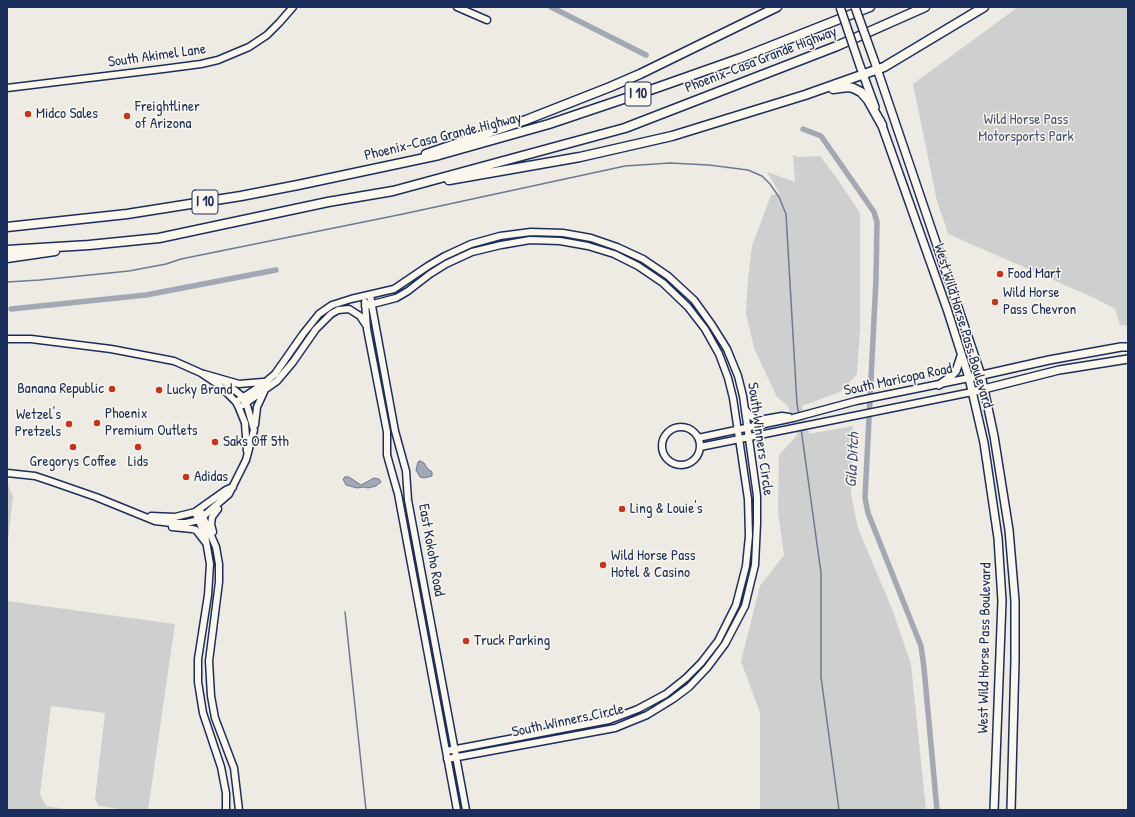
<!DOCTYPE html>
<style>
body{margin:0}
#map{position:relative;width:1135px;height:817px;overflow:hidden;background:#eeebe4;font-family:"Patrick Hand",sans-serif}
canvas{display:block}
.frame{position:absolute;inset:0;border:8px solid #1b2f5e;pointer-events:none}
</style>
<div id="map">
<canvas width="1135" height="817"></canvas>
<div class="frame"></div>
</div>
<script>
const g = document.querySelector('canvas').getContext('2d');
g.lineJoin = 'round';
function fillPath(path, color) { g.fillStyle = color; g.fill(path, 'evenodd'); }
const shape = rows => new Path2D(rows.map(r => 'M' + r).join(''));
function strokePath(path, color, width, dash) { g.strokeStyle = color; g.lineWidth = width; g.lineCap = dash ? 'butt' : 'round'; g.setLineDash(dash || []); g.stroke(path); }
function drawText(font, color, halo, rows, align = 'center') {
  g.font = font + ' "Patrick Hand",sans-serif'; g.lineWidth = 3; g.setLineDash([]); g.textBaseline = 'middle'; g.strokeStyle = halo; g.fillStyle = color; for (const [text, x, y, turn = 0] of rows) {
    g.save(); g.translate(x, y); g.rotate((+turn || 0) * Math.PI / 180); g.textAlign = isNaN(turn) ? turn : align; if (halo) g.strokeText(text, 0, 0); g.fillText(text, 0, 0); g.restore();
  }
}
fillPath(shape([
 [1018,7,1128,7,1128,326,1120,325,1115,309,1092,297,948,234,946,227,937,201,913,84],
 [793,155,798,157,820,156,836,177,860,213,860,331,857,374,840,392,802,406,809,434,853,426,851,494,858,528,892,609,911,664,926,810,760,810,760,713,741,661,760,586,784,555,778,512,779,455,797,435,788,406,777,397,754,348,746,313,748,279,752,246,771,195,780,194,767,172,795,182],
 [7,485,8,485,13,496,7,550],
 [7,601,175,624,148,810,125,810,99,806,95,799,105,713,51,706,40,794,46,806,71,810,7,810]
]), '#cecfcf');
const water = shape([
 [420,461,424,463,427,468,432,472,432,476,424,478,420,477,416,470,418,462,420,461],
 [345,477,349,477,361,485,374,478,379,479,381,482,376,486,368,488,364,487,357,488,346,485,343,479,345,477]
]);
fillPath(water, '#a3a8b4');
strokePath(water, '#6d7892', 1);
strokePath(shape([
 [7,282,40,280,129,271,166,264,181,259,403,214,625,166,670,163,709,165,748,170,762,176,770,184,779,197,786,214,797,404,799,414],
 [801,428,821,573,821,677,839,810],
 [345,612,366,810]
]), '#6d7892', 1.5);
strokePath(shape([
 [551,7,646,55],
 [803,129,821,136,874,212,877,222,876,279,865,498,868,513,921,646,924,668,937,810],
 [11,309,146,295,276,270]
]), '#a3a8b4', 5.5);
const minor = shape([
 [457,7,487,20],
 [7,88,163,69,201,64,218,60,249,47,267,35,279,23,293,7],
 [370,295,395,431,406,471,408,500,466,810],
 [365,302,367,329,387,432,387,455,398,494,457,810],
 [365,306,396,298,408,291,430,274,446,264,472,252,501,245,530,240,560,241,588,246,614,254,638,266,663,283,688,307,705,329,719,354,728,378,733,398,748,499,749,536,746,566,736,605,718,641,701,663,686,678,666,694,638,709,609,720,446,751],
 [7,339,31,339,111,349,174,361,201,373,219,385,236,402,239,408,245,423,247,451],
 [204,374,239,384,263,382],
 [236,402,262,385,275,374,303,334,319,314,332,305,351,299,394,289,428,266,445,256,471,244,500,236,531,232,563,233,591,238,617,247,643,259,668,276,694,300,712,325,727,349,738,376,743,396,757,496,757,523,755,565,745,606,725,644,707,668,689,687,673,699,647,715,615,728,447,759],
 [243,405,277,381,293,362,316,329,331,314,338,310,349,309,360,316,366,325],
 [745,409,750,416,756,419,759,420,782,416,789,417],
 [255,425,257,407,264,392],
 '662 446a19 19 0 1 1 38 0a19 19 0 1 1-38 0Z',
 [698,438,793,418,856,401,969,378],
 [700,447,972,392],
 [7,473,35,476,50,481,96,497,155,521,171,523,186,523,199,520,229,494,246,460,254,430,246,402,243,397,221,379],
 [200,510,216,547,219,564,219,582,209,661,211,696,215,718,234,768,239,810],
 [195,512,205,535,210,564,208,595,198,659,198,682,203,713,221,767,226,793,226,810],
 [151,516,175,517,195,512,226,490,233,487],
 [172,527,192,529,196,530,206,543],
 [213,532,211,524,212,517,218,509]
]);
const major = shape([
 [874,60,981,375,994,436,1009,530,1015,601,1015,660,1011,810],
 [860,66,875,107],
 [880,120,947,309,969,378,984,443,998,538,1002,601,994,810],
 [969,378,1049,360,1121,347,1128,347],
 [939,385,950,377,956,371,961,356],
 [972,392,1059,370,1128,359]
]);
const highway = shape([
 [833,89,848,87,853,88,861,92,868,100,882,125],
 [426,154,526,120,610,87,640,74,777,7],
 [449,180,580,157,672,136,805,95,884,67,984,7],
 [7,227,127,214,241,196,298,185,439,155,549,124,656,88,741,58,870,7],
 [7,250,89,245,159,238,328,202,393,191,625,128,837,46,925,7],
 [7,258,55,251]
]);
strokePath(minor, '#1b2f5e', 9);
strokePath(major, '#1b2f5e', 10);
strokePath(highway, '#1b2f5e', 11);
strokePath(minor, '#fbf7ec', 6);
strokePath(major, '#fbf7ec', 7);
strokePath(highway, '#fbf7ec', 8);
const majorBridge = shape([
 [840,7,860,66],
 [855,7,874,60]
]);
strokePath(majorBridge, '#1b2f5e', 10, []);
strokePath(majorBridge, '#fbf7ec', 7);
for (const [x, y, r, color] of [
 [28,114,4,"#c8321e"],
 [127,116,4,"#c8321e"],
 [1000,274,4,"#c8321e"],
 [995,302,4,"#c8321e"],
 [112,389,4,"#c8321e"],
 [159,390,4,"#c8321e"],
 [97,423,4,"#c8321e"],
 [69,424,4,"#c8321e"],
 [215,442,4,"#c8321e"],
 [73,447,4,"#c8321e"],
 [138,447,4,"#c8321e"],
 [186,477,4,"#c8321e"],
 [622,509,4,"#c8321e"],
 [603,565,4,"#c8321e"],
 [466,641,4,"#c8321e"]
]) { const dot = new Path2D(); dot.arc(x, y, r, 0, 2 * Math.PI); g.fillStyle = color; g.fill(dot); strokePath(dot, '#fbf7ec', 1.5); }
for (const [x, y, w] of [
 [638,94,26],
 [205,202,26]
]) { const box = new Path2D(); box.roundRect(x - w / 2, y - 12, w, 24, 3); g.fillStyle = '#fbf7ec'; g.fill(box); strokePath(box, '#1b2f5e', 1); }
drawText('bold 14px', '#1b2f5e', null, [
 ["I 10",638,94],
 ["I 10",205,202]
]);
drawText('15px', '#1b2f5e', '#fbf7ec', [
 ["South Akimel Lane",157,56,-8],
 ["Phoenix-Casa Grande Highway",761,60,-21],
 ["Phoenix-Casa Grande Highway",443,137,-14],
 ["West Wild Horse Pass Boulevard",963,326,73],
 ["South Maricopa Road",898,380,-12],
 ["South Winners Circle",760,439,82],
 ["East Kokoho Road",431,550,80],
 ["West Wild Horse Pass Boulevard",985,648,-89],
 ["South Winners Circle",568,721,-12]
]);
drawText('15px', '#1b2f5e', '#fbf7ec', [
 ["Freightliner",135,107],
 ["of Arizona",135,124],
 ["Midco Sales",36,114],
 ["Food Mart",1008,274],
 ["Wild Horse",1003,293],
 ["Pass Chevron",1003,310],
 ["Banana Republic",104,389,"right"],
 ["Lucky Brand",167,390],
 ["Phoenix",105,414],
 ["Premium Outlets",105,431],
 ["Wetzel's",61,415,"right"],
 ["Pretzels",61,432,"right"],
 ["Saks Off 5th",223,442],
 ["Gregorys Coffee",73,462,"center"],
 ["Lids",138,462,"center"],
 ["Adidas",194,477],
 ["Ling & Louie's",630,509],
 ["Wild Horse Pass",611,556],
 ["Hotel & Casino",611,573],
 ["Truck Parking",474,641]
], 'left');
drawText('15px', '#48577a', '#fbf7ec', [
 ["Wild Horse Pass",1026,120],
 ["Motorsports Park",1026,137]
]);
drawText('italic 16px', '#445378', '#fbf7ec', [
 ["Gila Ditch",853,460,-87]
]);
</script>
